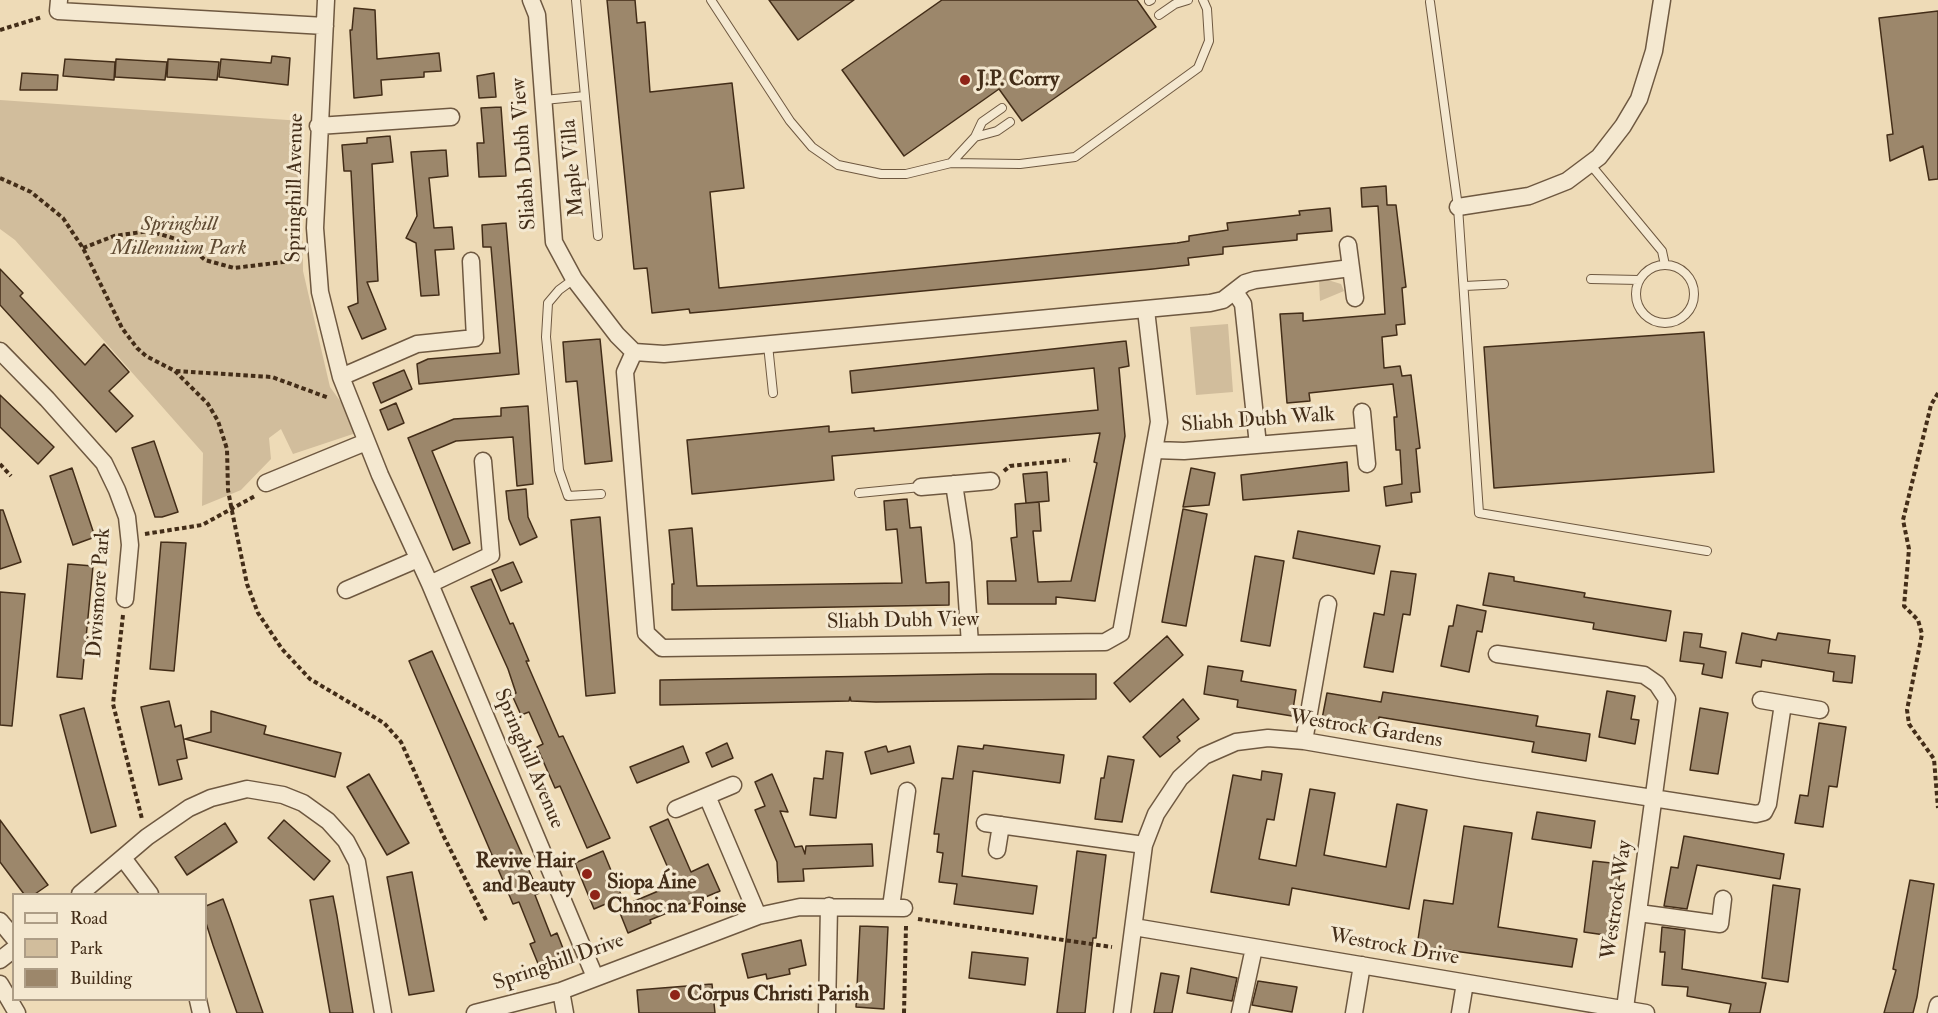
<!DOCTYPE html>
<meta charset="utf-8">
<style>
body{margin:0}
#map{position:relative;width:1938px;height:1013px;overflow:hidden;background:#eedbb7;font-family:"IM FELL Double Pica",serif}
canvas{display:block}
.legend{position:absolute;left:12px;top:893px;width:195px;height:108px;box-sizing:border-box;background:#f4e8d0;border:2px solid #ad9d86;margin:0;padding:8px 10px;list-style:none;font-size:18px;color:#432d18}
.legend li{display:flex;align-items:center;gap:12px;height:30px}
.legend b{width:30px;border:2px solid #ad9d86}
</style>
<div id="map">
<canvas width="1938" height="1013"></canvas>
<ul class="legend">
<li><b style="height:8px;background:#f4e8d0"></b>Road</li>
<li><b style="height:16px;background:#d1bd9c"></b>Park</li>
<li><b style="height:16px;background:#9c876b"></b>Building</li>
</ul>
</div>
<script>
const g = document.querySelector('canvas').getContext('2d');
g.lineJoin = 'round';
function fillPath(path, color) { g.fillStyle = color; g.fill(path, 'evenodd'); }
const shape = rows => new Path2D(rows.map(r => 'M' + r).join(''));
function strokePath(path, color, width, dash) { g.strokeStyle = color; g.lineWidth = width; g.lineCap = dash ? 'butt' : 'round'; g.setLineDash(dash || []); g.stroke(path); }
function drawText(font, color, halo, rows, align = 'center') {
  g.font = font + ' "IM FELL Double Pica",serif'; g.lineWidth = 6; g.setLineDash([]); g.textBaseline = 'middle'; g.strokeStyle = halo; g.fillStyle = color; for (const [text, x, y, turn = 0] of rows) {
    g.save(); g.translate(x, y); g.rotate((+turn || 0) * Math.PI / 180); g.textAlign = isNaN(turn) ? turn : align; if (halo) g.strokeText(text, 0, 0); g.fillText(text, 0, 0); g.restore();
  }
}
fillPath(shape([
 [0,100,302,121,303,271,330,387,362,431,293,454,281,429,269,438,271,459,241,490,202,506,203,453,15,240,0,229],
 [1328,280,1341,284,1344,291,1320,301,1319,281],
 [1228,324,1233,392,1196,395,1190,327]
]), '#d1bd9c');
const building = shape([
 [607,0,635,0,637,23,645,22,650,92,732,83,744,188,710,192,719,288,1177,243,1189,241,1189,236,1228,230,1227,223,1300,215,1299,211,1330,208,1332,231,1297,234,1297,240,1223,247,1223,254,1188,258,1189,265,1153,269,724,310,690,313,689,309,652,313,647,268,634,269,607,0],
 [769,0,854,0,798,40,769,0],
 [942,0,1137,0,1156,27,1022,121,999,89,904,156,842,70,942,0],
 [354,8,375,10,377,59,439,53,441,71,424,72,424,77,381,80,382,95,354,98,350,30,352,30,354,8],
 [1938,11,1938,179,1929,180,1923,146,1890,161,1887,135,1893,134,1879,18,1938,11],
 [272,56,290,58,288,85,219,77,221,59,271,63,272,56],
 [65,59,115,62,114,80,63,76,65,59],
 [116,59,167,62,165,80,115,77,116,59],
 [168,59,219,62,217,80,167,77,168,59],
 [22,73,58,75,57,90,20,90,22,73],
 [494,73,496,97,479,98,477,76,494,73],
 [501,107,506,176,479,177,477,143,484,143,481,108,501,107],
 [390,136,393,162,372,164,378,281,367,282,386,329,362,339,348,307,358,303,351,171,344,171,342,145,367,143,367,138,390,136],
 [446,150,448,176,429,178,434,228,452,227,454,249,435,250,439,295,421,296,416,243,406,238,417,216,411,152,446,150],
 [1386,186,1387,205,1396,205,1406,287,1402,288,1405,324,1396,325,1397,335,1382,337,1384,368,1400,366,1402,376,1411,375,1420,448,1416,449,1420,492,1411,493,1412,502,1386,506,1384,487,1402,484,1400,450,1396,450,1394,417,1397,417,1393,384,1309,393,1310,401,1287,403,1280,314,1303,313,1303,321,1385,314,1378,206,1362,207,1361,188,1386,186],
 [506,223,519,374,419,384,417,364,428,359,500,353,491,247,483,247,482,225,506,223],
 [0,269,23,293,20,296,85,365,104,344,129,372,109,391,133,416,116,432,0,305,0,269],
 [1704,332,1714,472,1494,488,1484,347,1704,332],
 [600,339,612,461,585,464,577,381,566,382,563,342,600,339],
 [1126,341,1129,366,1119,368,1125,436,1095,601,1056,597,1056,604,988,604,987,581,1016,581,1011,538,1017,537,1015,504,1039,502,1041,531,1033,531,1038,582,1071,581,1097,463,1094,462,1100,433,832,456,834,480,692,494,687,440,829,426,829,432,874,428,874,431,1098,410,1094,368,852,393,850,371,1126,341],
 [404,370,412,389,381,403,373,383,404,370],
 [0,395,54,447,38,464,0,427,0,395],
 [396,403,404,423,388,430,380,410,396,403],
 [528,406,533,484,517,486,513,437,456,441,432,451,470,543,453,550,408,438,454,419,501,416,501,408,528,406],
 [154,441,178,512,162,517,155,517,132,448,154,441],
 [1347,462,1349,491,1243,500,1241,475,1347,462],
 [72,468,95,537,73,545,50,476,72,468],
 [1191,468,1215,473,1209,505,1183,507,1191,468],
 [1047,472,1049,501,1026,503,1023,474,1047,472],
 [526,489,528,517,537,537,520,545,509,519,506,491,526,489],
 [907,499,910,528,921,527,926,583,949,582,949,605,672,610,672,584,674,584,669,530,692,528,697,586,902,583,897,529,886,530,884,501,907,499],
 [1183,509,1207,514,1186,626,1162,622,1183,509],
 [0,510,3,510,21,562,0,569,0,510],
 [600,517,615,693,586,696,571,520,600,517],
 [1298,531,1380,546,1374,574,1293,558,1298,531],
 [161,542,186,543,174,671,150,669,161,542],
 [1255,556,1284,561,1270,646,1241,641,1255,556],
 [513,562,522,582,501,591,492,570,513,562],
 [68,564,93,566,82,679,57,677,68,564],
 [1391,571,1416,574,1410,615,1403,614,1393,672,1364,667,1374,613,1384,615,1391,571],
 [1489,573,1514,577,1514,581,1585,593,1584,597,1671,611,1666,641,1593,629,1594,623,1483,605,1489,573],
 [491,579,510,624,513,623,529,661,526,661,559,737,563,736,610,838,587,848,560,786,555,788,537,747,543,744,529,712,521,715,512,695,516,693,508,669,471,587,491,579],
 [0,592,25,594,12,726,0,725,0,592],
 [1457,605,1486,611,1482,632,1477,631,1469,672,1441,666,1449,626,1453,626,1457,605],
 [1684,632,1702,634,1700,647,1726,652,1722,678,1702,674,1704,664,1680,661,1684,632],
 [1742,633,1776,640,1778,633,1830,640,1828,653,1855,656,1852,683,1833,681,1834,672,1762,660,1761,667,1736,663,1742,633],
 [1167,636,1183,655,1130,702,1114,683,1167,636],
 [432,651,539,893,535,895,551,936,557,933,566,956,539,966,530,944,535,942,519,902,513,904,409,661,432,651],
 [1208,666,1243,671,1241,681,1296,690,1292,716,1237,707,1238,700,1204,694,1208,666],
 [990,674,1096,674,1096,699,876,702,851,701,850,697,849,701,660,705,660,680,990,674],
 [1607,691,1635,696,1631,719,1639,720,1635,744,1599,737,1607,691],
 [1383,692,1538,716,1536,726,1590,734,1586,761,1532,752,1534,742,1379,717,1377,728,1322,719,1327,693,1381,702,1383,692],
 [1183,699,1199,719,1177,737,1180,741,1160,757,1143,737,1183,699],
 [169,701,175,727,181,725,187,758,177,760,182,779,159,785,141,707,169,701],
 [84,708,116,826,91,833,60,715,84,708],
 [1700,708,1728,713,1718,774,1690,770,1700,708],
 [211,711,266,726,264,734,341,753,335,777,185,739,211,732,211,711],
 [1819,723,1846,727,1837,787,1829,786,1823,827,1795,823,1800,795,1808,796,1819,723],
 [727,743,733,758,712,767,706,753,727,743],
 [984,745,1064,755,1060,783,973,771,962,876,1037,886,1033,914,954,904,957,884,939,882,943,853,937,852,939,834,934,834,942,778,953,779,958,746,983,749,984,745],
 [683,746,689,762,637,783,630,767,683,746],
 [886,746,888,752,910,746,914,763,871,774,865,752,886,746],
 [826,751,843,753,836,818,810,815,814,778,823,779,826,751],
 [1108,756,1134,760,1122,822,1095,819,1101,778,1104,778,1108,756],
 [1262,771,1282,774,1274,820,1267,819,1259,859,1296,866,1310,789,1335,793,1324,855,1386,867,1397,804,1427,810,1409,909,1292,888,1289,905,1211,892,1233,775,1261,780,1262,771],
 [369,774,409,843,387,855,347,787,369,774],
 [772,774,788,812,780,811,795,847,802,846,805,854,806,846,872,844,873,866,803,869,804,881,778,882,777,862,755,810,765,806,755,782,772,774],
 [1537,812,1595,821,1591,848,1532,839,1537,812],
 [668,819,691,872,708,864,720,891,650,920,651,923,628,933,618,908,675,884,650,827,668,819],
 [0,820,48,885,35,894,24,894,0,862,0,820],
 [284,820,330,861,314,880,268,838,284,820],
 [225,823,237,842,187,875,175,857,225,823],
 [1464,826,1512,833,1498,927,1577,939,1572,967,1417,946,1424,900,1453,904,1464,826],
 [1684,836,1784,854,1780,879,1697,865,1687,909,1664,906,1671,867,1678,868,1684,836],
 [603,851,622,897,594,909,575,863,603,851],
 [1077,851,1106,855,1100,904,1096,938,1093,938,1085,1013,1057,1013,1077,851],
 [1593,861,1621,864,1612,936,1584,932,1593,861],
 [412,872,434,991,409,995,387,877,412,872],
 [1910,880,1934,884,1917,997,1913,1013,1884,1013,1896,970,1893,969,1910,880],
 [1773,885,1800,889,1788,982,1762,978,1773,885],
 [333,896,337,916,353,1013,330,1013,310,900,333,896],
 [223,899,230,918,263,1013,237,1013,213,945,206,923,206,906,223,899],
 [860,926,888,927,884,1009,856,1007,860,926],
 [1662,927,1685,930,1682,969,1766,983,1760,1013,1729,1013,1731,1004,1687,996,1688,987,1662,985,1665,952,1660,952,1662,927],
 [801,940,806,965,789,969,790,974,767,979,766,974,748,978,742,954,801,940],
 [972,952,1028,958,1025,985,969,978,972,952],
 [1191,968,1237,978,1232,1001,1187,993,1191,968],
 [1161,973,1179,976,1172,1013,1154,1013,1161,973],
 [1258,981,1297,987,1292,1012,1252,1005,1258,981],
 [712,984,715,1013,639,1013,637,990,712,984]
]);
fillPath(building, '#9c876b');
strokePath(building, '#432d18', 1.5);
const lane = shape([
 [576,0,598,236],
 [711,0,790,121,812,147,838,165,881,174,906,174,951,163],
 [1149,1,1151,0],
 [1430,2,1458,207,1479,513,1707,551],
 [1159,15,1175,4,1188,0],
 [544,100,585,96],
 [1002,108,982,122,975,137,951,163,1020,164,1075,157,1198,68,1209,41,1207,9,1203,0],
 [975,137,997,131,1010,122],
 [1590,164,1662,251,1665,265],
 '1636 294a29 29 0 1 1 58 0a29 29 0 1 1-58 0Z',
 [574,279,559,290,548,303,546,337,559,470,568,496,601,494],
 [1591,279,1639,280],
 [1465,286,1504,284],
 [768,345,773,393],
 [859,493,921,487]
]);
const street = shape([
 [59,0,58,11,325,26],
 [326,0,315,228,320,292,341,377,380,475,430,584,595,977],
 [531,0,537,15,554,242,574,279,617,335,634,352,664,354,1210,303,1223,300,1245,283,1255,280,1351,268],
 [318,126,451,117],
 [1458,207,1529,196,1567,181,1599,157,1623,126,1639,99,1654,51,1662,0],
 [1348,245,1355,298],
 [1235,292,1243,304,1258,445],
 [0,351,47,399,104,463,117,490,127,517,130,545,125,599],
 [634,352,625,372,646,633,662,648,1105,642,1121,633,1159,422,1146,310],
 [341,377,417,344,475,338,471,261],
 [1362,412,1367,464],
 [1155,450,1184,451,1364,436],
 [266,483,366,442],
 [954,484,963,543,970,644],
 [921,487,991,481],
 [430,584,491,555,483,461],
 [346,590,418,559],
 [1497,654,1644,675,1657,684,1667,699,1625,1008],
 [1761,700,1820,710],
 [1304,741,1328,604],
 [707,796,758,916],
 [676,809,733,785],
 [985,823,1144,845],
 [997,850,1001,825],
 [123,858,150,894],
 [80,894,147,837,189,808,211,798,247,789,283,795,303,803,328,821,346,841,357,862,383,1013],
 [891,907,907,791],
 [1639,913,1720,924,1723,899],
 [0,921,14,938],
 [1134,927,1646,1013],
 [0,960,14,949],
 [0,984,17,1013],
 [561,991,565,1013],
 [198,1000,201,1013],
 [475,1013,561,991,758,916,800,907,904,908],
 [827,1013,829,906],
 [1122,1013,1144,845,1156,814,1180,778,1204,756,1236,742,1268,738,1304,741,1478,771,1756,814,1764,812,1768,804,1783,704],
 [1240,1013,1254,948],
 [1354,1013,1362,965],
 [1460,1013,1465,983],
 [1936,1013,1938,1005]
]);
strokePath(lane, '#6e5840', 10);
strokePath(street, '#6e5840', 19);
strokePath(shape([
 [0,30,42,17],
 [0,178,31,192,63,218,83,248,122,328,137,348,146,356,175,371,208,404,218,421,227,449,228,490,232,511,247,584,258,613,282,649,310,679,384,723,401,742,443,835,487,922],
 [83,248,114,236,149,231,183,241,205,260,234,268,300,260],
 [176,371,272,377,329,398],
 [1938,393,1931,405,1903,520,1909,549,1904,606,1918,620,1922,634,1907,710,1909,724,1934,759,1938,808],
 [0,464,11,476],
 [1004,471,1010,466,1070,460],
 [145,534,202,525,255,496],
 [123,615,113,704,142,819],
 [918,919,1112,947],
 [904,1013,906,926]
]), '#432d18', 4, [4.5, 3]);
strokePath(lane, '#f4e8d0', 8);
strokePath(street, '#f4e8d0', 16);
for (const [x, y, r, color] of [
 [965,80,6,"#8f2418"],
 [587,874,6,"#8f2418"],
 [595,895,6,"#8f2418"],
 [675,995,6,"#8f2418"]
]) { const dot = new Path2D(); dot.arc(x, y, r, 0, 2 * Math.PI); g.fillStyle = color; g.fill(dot); strokePath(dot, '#f4e8d0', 2); }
drawText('bold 21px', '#432d18', '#f4e8d0', [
 ["J.P. Corry",977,80],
 ["Revive Hair",575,862,"right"],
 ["and Beauty",575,886,"right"],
 ["Siopa Áine",607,883],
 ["Chnoc na Foinse",607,907],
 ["Corpus Christi Parish",687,995]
], 'left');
drawText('21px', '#432d18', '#f4e8d0', [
 ["Sliabh Dubh View",525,154,-94],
 ["Maple Villa",574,168,-95],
 ["Springhill Avenue",296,188,-89],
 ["Sliabh Dubh Walk",1258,421,-4],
 ["Divismore Park",100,593,-86],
 ["Sliabh Dubh View",903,622,-1],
 ["Westrock Gardens",1366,730,9],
 ["Springhill Avenue",528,759,67],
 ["Westrock Way",1618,900,-82],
 ["Westrock Drive",1394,948,10],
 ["Springhill Drive",559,963,-19]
]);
drawText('italic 21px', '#5f4a32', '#f4e8d0', [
 ["Springhill",179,225],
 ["Millennium Park",179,249]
]);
</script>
